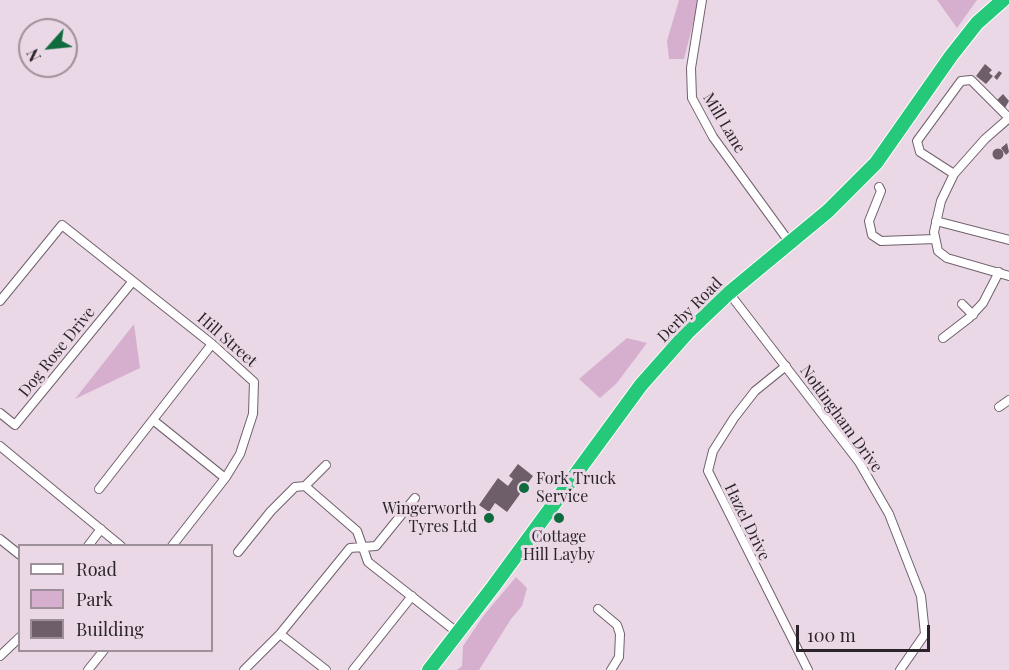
<!DOCTYPE html>
<style>
body{margin:0}
#map{position:relative;width:1009px;height:670px;overflow:hidden;background:#ead8e6;font-family:"Playfair Display",serif}
canvas{display:block}
.legend{position:absolute;left:18px;top:544px;width:195px;height:108px;box-sizing:border-box;background:#ead8e6;border:2px solid #9e909b;margin:0;padding:8px 10px;list-style:none;font-size:18px;color:#2b252a}
.legend li{display:flex;align-items:center;gap:12px;height:30px}
.legend b{width:30px;border:2px solid #9e909b}
.north{position:absolute;left:18px;top:18px;width:60px;height:60px;box-sizing:border-box;background:#ead8e6;border:2px solid #9e909b;border-radius:50%;rotate:243deg;font-size:16px;font-weight:700;line-height:24px;text-align:center;color:#2b252a}
.north::after{content:'';display:block;margin:auto;width:21px;height:27px;background:#0f6a3e;clip-path:polygon(50% 0,100% 100%,50% 72%,0 100%)}
.scale{position:absolute;left:796px;top:625px;width:134px;height:27px;box-sizing:border-box;border:3px solid #2b252a;border-top:0;padding-left:8px;font-size:18px;line-height:21px;white-space:nowrap;color:#2b252a;-webkit-text-stroke:4px #ead8e6;paint-order:stroke}
</style>
<div id="map">
<canvas width="1009" height="670"></canvas>
<ul class="legend">
<li><b style="height:8px;background:#fff"></b>Road</li>
<li><b style="height:16px;background:#d6afce"></b>Park</li>
<li><b style="height:16px;background:#6d5e6a"></b>Building</li>
</ul>
<div class="north">N</div>
<div class="scale">100 m</div>
</div>
<script>
const g = document.querySelector('canvas').getContext('2d');
g.lineJoin = 'round';
function fillPath(path, color) { g.fillStyle = color; g.fill(path, 'evenodd'); }
const shape = rows => new Path2D(rows.map(r => 'M' + r).join(''));
function strokePath(path, color, width, dash) { g.strokeStyle = color; g.lineWidth = width; g.lineCap = dash ? 'butt' : 'round'; g.setLineDash(dash || []); g.stroke(path); }
function drawText(font, color, halo, rows, align = 'center') {
  g.font = font + ' "Playfair Display",serif'; g.lineWidth = 6; g.setLineDash([]); g.textBaseline = 'middle'; g.strokeStyle = halo; g.fillStyle = color; for (const [text, x, y, turn = 0] of rows) {
    g.save(); g.translate(x, y); g.rotate((+turn || 0) * Math.PI / 180); g.textAlign = isNaN(turn) ? turn : align; if (halo) g.strokeText(text, 0, 0); g.fillText(text, 0, 0); g.restore();
  }
}
fillPath(shape([
 [679,0,699,0,684,59,669,59,667,41],
 [937,0,977,0,957,28],
 [134,324,140,368,75,399],
 [627,338,647,343,616,384,600,398,579,379],
 [516,577,527,588,522,606,511,619,479,670,457,670,462,666,463,646,484,615]
]), '#d6afce');
fillPath(shape([
 [985,64,992,70,989,73,993,76,986,84,976,76],
 [999,71,1002,73,997,80,994,77],
 [1003,94,1009,101,1005,108,997,100],
 [1007,143,1009,152,1006,155,1001,148],
 '992.5 154a5.5 5.5 0 1 1 11 0a5.5 5.5 0 1 1-11 0Z',
 [518,464,533,476,507,512,495,503,489,512,479,505,498,478,508,486,513,479,509,476]
]), '#6d5e6a');
const street = shape([
 [702,0,691,68,692,98,713,137,790,243],
 [1009,118,985,139,954,174,941,201,934,232,938,251,947,258,1009,276],
 [954,174,920,152,917,141,961,81,971,80,1009,118],
 [879,187,881,191,869,221,872,235,881,241,935,239],
 [936,221,1009,240],
 [729,293,859,462,889,514,921,596,925,634,900,670],
 [0,301,62,225,212,344,254,382,253,414,240,454,226,477,172,546],
 [962,304,973,315],
 [943,338,969,318,983,303,999,272],
 [786,366,755,391,734,418,713,451,708,471,808,670],
 [999,407,1009,400],
 [0,413,15,425,133,281],
 [153,420,225,478],
 [0,446,121,546],
 [305,486,326,465],
 [99,489,212,344],
 [0,539,20,555],
 [88,546,101,529],
 [238,552,271,511,295,487,305,486,357,531,368,562,458,633],
 [598,609,617,625,620,634,619,657,611,670],
 [280,634,326,670],
 [0,656,20,637],
 [88,670,104,650],
 [244,670,280,634,350,548,376,546,415,498],
 [353,670,412,596]
]);
const highway = shape([
 [429,670,493,587,641,385,687,333,729,293,828,211,876,163,951,56,977,23,1003,0]
]);
strokePath(street, '#70616d', 10);
strokePath(highway, '#fff', 16);
strokePath(street, '#fff', 8);
strokePath(highway, '#26c879', 14);
for (const [x, y, r, color] of [
 [524,488,6,"#0f6a3e"],
 [489,518,6,"#0f6a3e"],
 [559,518,6,"#0f6a3e"]
]) { const dot = new Path2D(); dot.arc(x, y, r, 0, 2 * Math.PI); g.fillStyle = color; g.fill(dot); strokePath(dot, '#ead8e6', 2); }
drawText('16px', '#2b252a', '#ead8e6', [
 ["Mill Lane",724,123,59],
 ["Derby Road",690,310,-45],
 ["Hill Street",227,340,41],
 ["Dog Rose Drive",57,352,-51],
 ["Nottingham Drive",841,419,54],
 ["Hazel Drive",747,522,64]
]);
drawText('16px', '#2b252a', '#ead8e6', [
 ["Fork Truck",536,479],
 ["Service",536,497],
 ["Wingerworth",477,509,"right"],
 ["Tyres Ltd",477,527,"right"],
 ["Cottage",559,537,"center"],
 ["Hill Layby",559,555,"center"]
], 'left');
</script>
